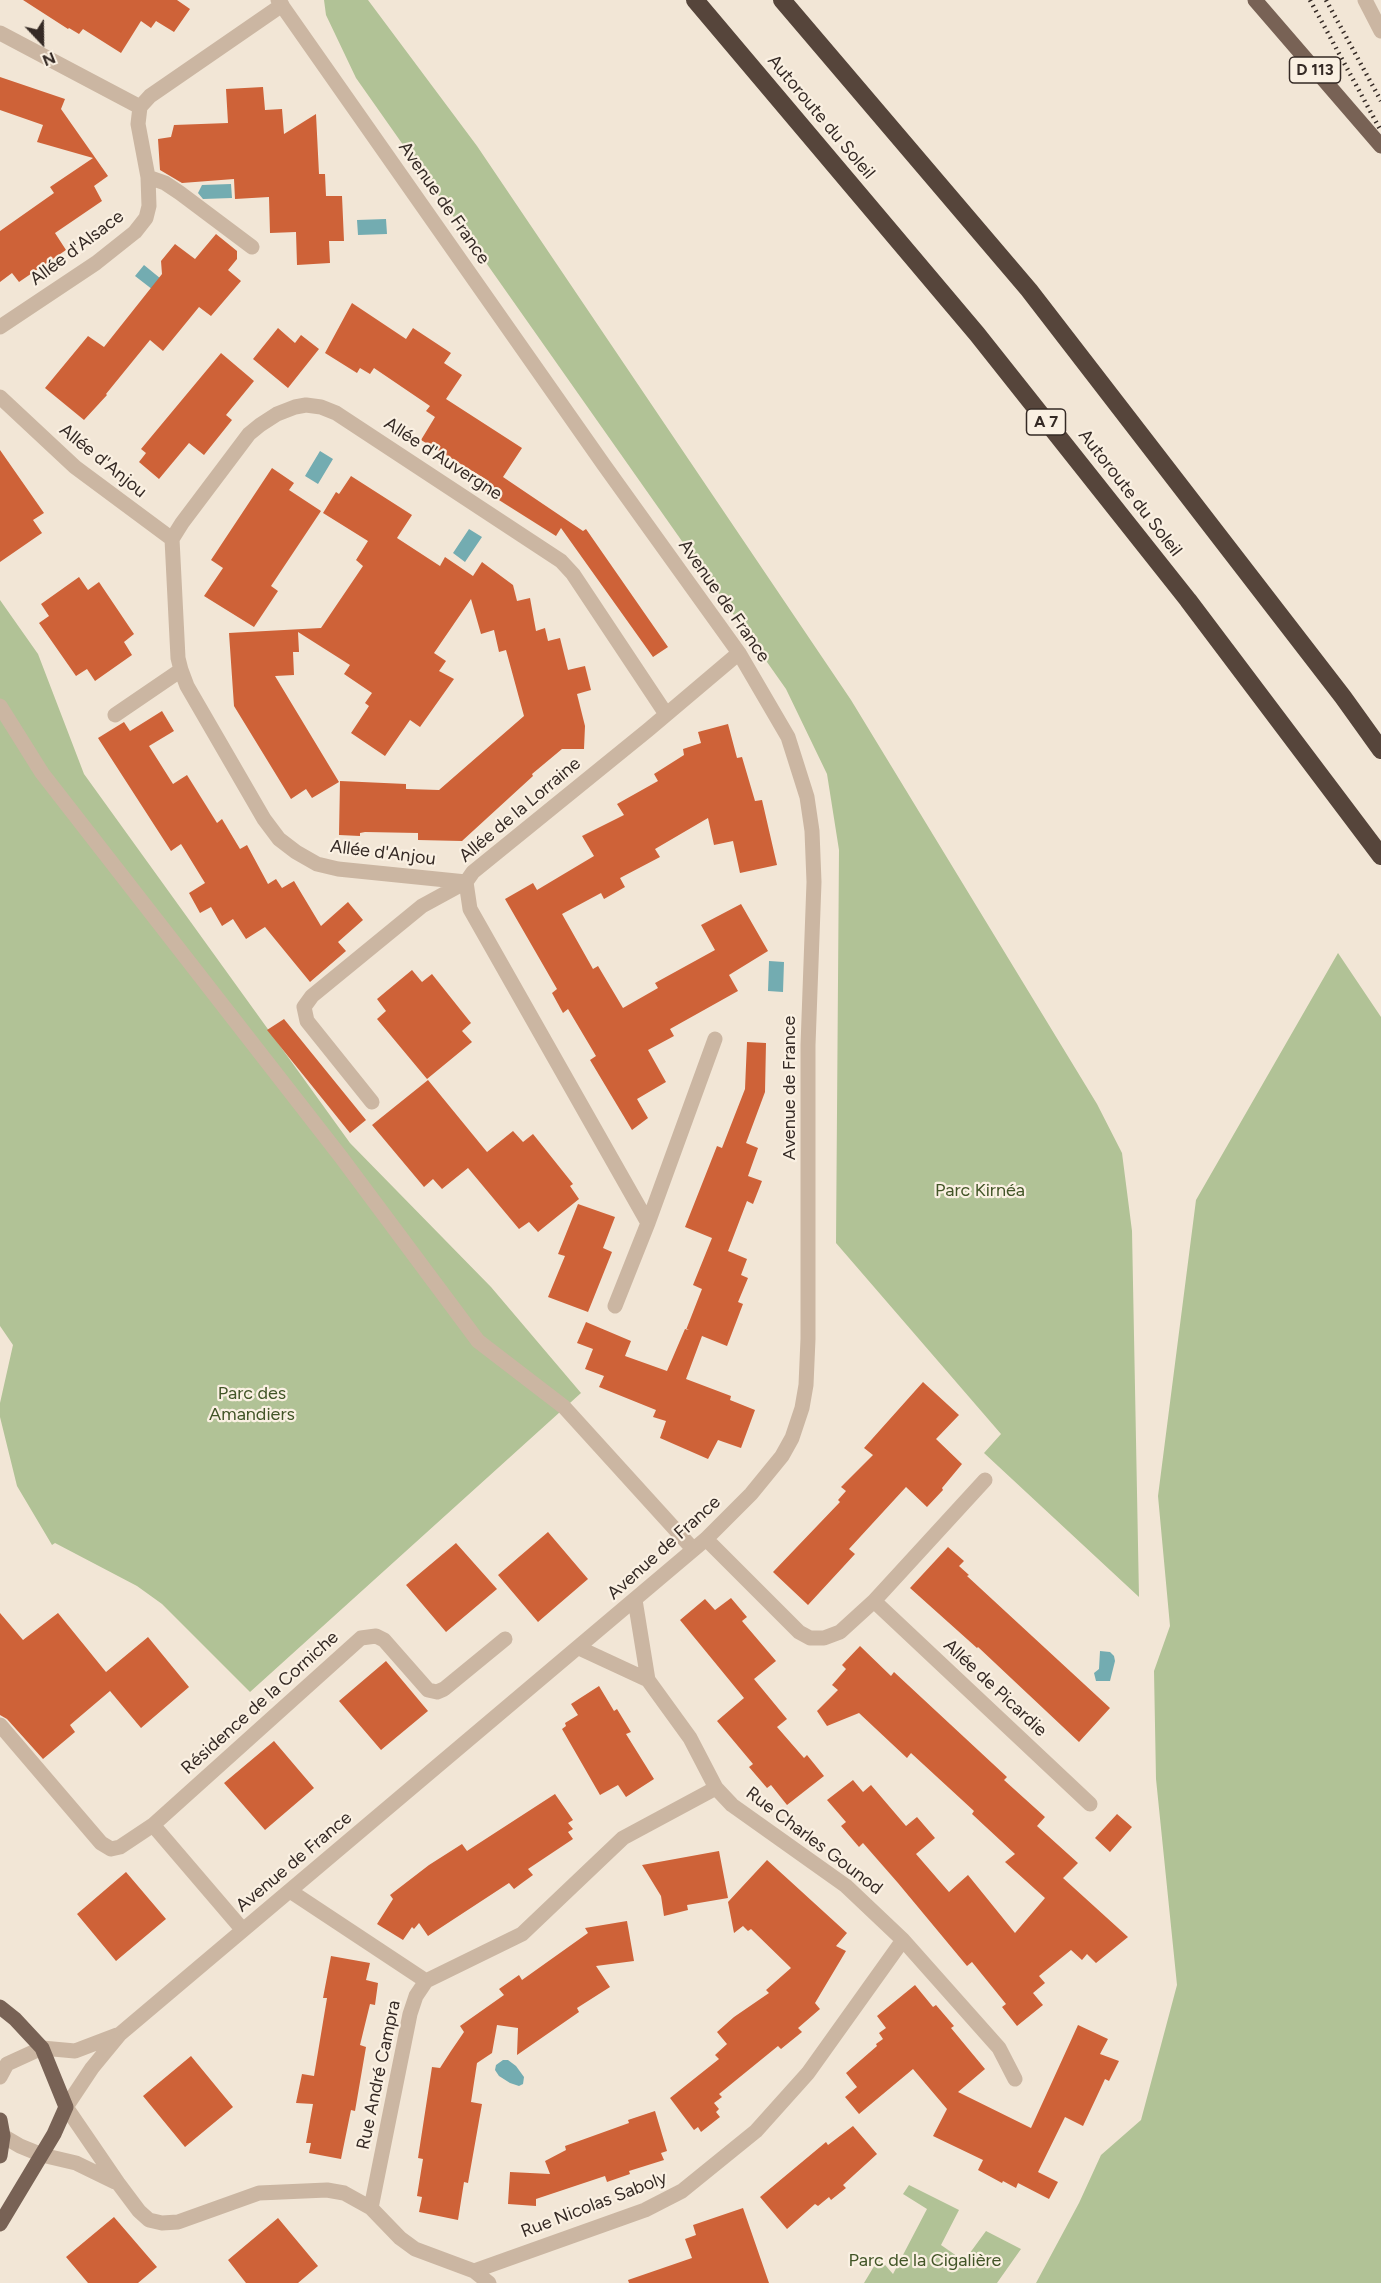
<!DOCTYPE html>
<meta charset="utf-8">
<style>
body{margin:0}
#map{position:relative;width:1381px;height:2283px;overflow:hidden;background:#f2e6d6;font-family:Figtree,sans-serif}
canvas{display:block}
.north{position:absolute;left:12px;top:12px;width:60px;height:60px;-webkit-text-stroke:4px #faf0e2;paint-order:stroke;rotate:158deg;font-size:16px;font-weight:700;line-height:24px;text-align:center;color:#352a25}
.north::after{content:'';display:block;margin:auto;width:21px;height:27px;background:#352a25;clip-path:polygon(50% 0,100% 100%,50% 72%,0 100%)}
</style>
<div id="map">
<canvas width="1381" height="2283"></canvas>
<div class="north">N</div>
</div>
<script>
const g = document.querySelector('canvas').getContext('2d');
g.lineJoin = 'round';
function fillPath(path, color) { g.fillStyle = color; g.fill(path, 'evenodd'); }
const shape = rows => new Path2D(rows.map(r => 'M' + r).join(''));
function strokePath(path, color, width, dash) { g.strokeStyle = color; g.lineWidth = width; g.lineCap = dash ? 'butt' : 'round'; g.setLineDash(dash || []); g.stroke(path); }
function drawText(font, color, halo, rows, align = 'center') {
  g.font = font + ' Figtree,sans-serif'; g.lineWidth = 4.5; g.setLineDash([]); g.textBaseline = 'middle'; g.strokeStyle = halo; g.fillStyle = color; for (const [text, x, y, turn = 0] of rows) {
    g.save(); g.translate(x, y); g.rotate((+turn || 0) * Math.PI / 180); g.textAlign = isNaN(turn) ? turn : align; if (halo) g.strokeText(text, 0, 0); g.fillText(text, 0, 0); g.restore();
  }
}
fillPath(shape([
 [324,0,368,0,477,146,851,700,1097,1104,1122,1153,1132,1231,1139,1597,984,1453,1001,1434,836,1243,839,850,827,774,786,689,356,78,326,15],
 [0,600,38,654,84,774,350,1143,491,1287,581,1393,250,1692,162,1604,137,1586,55,1543,52,1545,17,1486,0,1417,0,1403,13,1345,0,1326],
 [1338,953,1381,1017,1381,2283,1036,2283,1079,2203,1101,2155,1141,2120,1177,1985,1156,1779,1154,1671,1170,1626,1158,1496,1196,1200],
 [909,2185,959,2210,941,2245,964,2261,986,2231,1021,2249,997,2283,864,2283,879,2258,893,2274,927,2209,903,2194]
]), '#b1c296');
fillPath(shape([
 [231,184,232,198,203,199,198,193,202,185],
 [386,219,387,234,358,235,357,220],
 [144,265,166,283,157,293,135,276],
 [320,451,333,459,318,484,305,476],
 [469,529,482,537,465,562,453,553],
 [769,961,784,962,783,992,768,991],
 [1100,1651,1110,1652,1114,1656,1115,1661,1110,1681,1096,1681,1094,1673,1099,1669],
 [503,2060,508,2060,516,2066,524,2077,523,2084,519,2086,510,2083,499,2076,495,2070,496,2065]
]), '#73acb1');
fillPath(shape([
 [23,0,177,0,190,9,174,32,156,21,151,28,141,21,121,53,83,29,79,34,69,28,68,29],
 [0,77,65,99,61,109,108,176,94,186,102,201,55,233,66,250,19,282,12,273,0,282,0,231,54,193,50,187,93,158,37,142,43,125,0,110],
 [263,87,265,110,282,109,284,134,316,114,319,174,325,174,326,196,342,196,344,241,329,241,330,263,297,265,296,232,270,233,269,197,235,199,234,179,182,183,160,170,158,139,171,137,174,125,228,123,226,89],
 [216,234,237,251,237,259,228,270,241,281,211,316,199,307,163,351,150,340,106,394,107,395,84,420,45,388,88,336,104,347,162,274,161,261,175,244,195,259],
 [352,303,406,339,413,328,451,353,444,363,462,375,446,399,522,448,503,477,583,531,586,529,668,647,653,657,561,528,556,536,483,490,489,481,421,440,435,417,426,411,430,406,374,368,370,374,360,368,357,373,325,353],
 [278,328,295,343,301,335,319,349,288,388,253,359],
 [221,353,254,381,226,415,232,420,204,455,189,443,159,479,139,462,146,453,141,449],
 [0,450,44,513,33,520,42,533,0,562],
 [272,468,294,483,289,490,321,511,271,586,278,591,254,627,204,596,223,568,211,560],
 [351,476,412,515,397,538,440,566,445,557,473,576,482,562,513,585,517,601,530,598,536,631,545,628,548,641,560,638,568,670,585,666,591,690,577,694,585,726,584,749,562,749,532,774,533,776,462,841,418,840,418,833,365,832,360,833,360,836,339,835,340,781,406,784,406,789,439,790,524,716,506,650,499,652,494,630,481,634,471,599,434,653,446,661,439,671,454,679,420,727,410,720,385,756,351,733,369,706,365,703,372,693,344,674,350,665,298,632,299,652,293,652,294,675,275,676,339,782,312,798,306,789,291,799,234,706,229,633,321,628,363,566,356,560,368,541,323,513,336,492,339,494],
 [79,577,88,590,99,582,134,634,124,642,132,655,95,681,87,669,76,676,39,623,49,616,41,604],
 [162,711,174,731,149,746,173,784,187,775,217,823,222,819,240,849,247,845,268,884,276,879,282,888,294,881,321,926,348,902,363,920,338,942,346,951,310,982,265,927,246,939,233,919,222,926,211,907,200,913,189,893,205,883,181,844,171,851,98,738,124,722,130,731],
 [728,724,737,758,742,757,755,801,762,800,777,865,740,873,733,841,714,845,708,818,655,849,660,857,620,878,625,887,604,899,601,893,562,914,593,969,598,966,623,1008,658,988,655,983,715,950,701,925,741,904,768,951,729,975,738,991,670,1029,674,1036,648,1050,666,1082,637,1099,648,1118,632,1130,590,1060,596,1056,568,1009,563,1013,552,993,557,989,505,899,533,883,537,890,594,856,582,836,624,815,617,804,658,781,654,774,684,755,683,749,701,743,698,732],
 [412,970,422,982,432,974,471,1023,462,1031,472,1042,427,1079,377,1019,386,1011,377,999],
 [284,1019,366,1120,350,1133,267,1030],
 [747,1042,766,1043,765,1092,746,1143,758,1148,748,1176,762,1181,753,1204,747,1201,728,1251,747,1259,741,1275,748,1278,738,1302,743,1304,727,1346,702,1336,686,1379,731,1396,730,1400,755,1410,741,1448,718,1440,708,1459,660,1438,666,1421,653,1417,656,1410,599,1387,604,1376,585,1369,593,1349,577,1343,586,1322,631,1341,625,1356,667,1371,685,1329,689,1330,686,1330,702,1289,693,1285,712,1238,685,1227,717,1146,722,1148,745,1089],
 [428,1080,487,1152,513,1131,523,1142,533,1134,573,1184,570,1186,579,1199,538,1232,529,1222,519,1229,468,1168,442,1189,433,1179,424,1187,372,1125],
 [578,1204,615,1217,603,1248,612,1252,588,1312,548,1297,565,1256,558,1254],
 [923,1382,959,1415,936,1439,962,1464,942,1488,943,1490,927,1507,906,1487,849,1549,855,1554,808,1605,773,1572,840,1502,838,1500,846,1491,841,1487,873,1455,864,1448],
 [548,1532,588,1579,538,1622,498,1575],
 [456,1543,497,1589,446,1632,406,1585],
 [948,1547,964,1561,959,1566,969,1575,967,1576,1110,1708,1079,1742,978,1647,977,1648,910,1588],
 [731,1598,747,1617,742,1621,776,1661,754,1679,787,1719,777,1727,804,1758,807,1755,824,1776,787,1805,771,1785,767,1788,749,1767,753,1764,717,1721,744,1698,680,1620,705,1599,715,1610],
 [0,1613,23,1640,58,1613,106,1672,148,1637,189,1687,141,1728,110,1691,70,1725,75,1732,43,1759,7,1719,0,1715],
 [860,1646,891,1676,894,1672,1007,1777,1004,1780,1045,1817,1037,1826,1078,1863,1063,1878,1128,1937,1096,1963,1087,1954,1082,1960,1071,1950,1039,1976,1045,1983,1033,1993,1043,2005,1017,2026,1002,2007,1006,2004,972,1962,967,1966,898,1883,863,1843,859,1847,841,1826,846,1822,827,1800,853,1780,863,1792,871,1785,906,1826,917,1817,935,1838,916,1854,949,1892,968,1875,1015,1933,1045,1898,1005,1862,1015,1854,972,1814,974,1811,911,1753,907,1758,859,1713,827,1726,817,1711,838,1690,832,1685,846,1669,842,1665],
 [386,1661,428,1711,381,1750,339,1701],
 [599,1686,614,1711,617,1709,631,1732,626,1734,654,1779,626,1797,618,1785,600,1795,562,1729,566,1726,565,1723,578,1715,571,1704],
 [274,1741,314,1788,265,1830,224,1783],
 [555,1794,573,1820,568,1823,573,1829,568,1832,573,1839,528,1869,533,1875,522,1883,514,1889,509,1883,428,1936,419,1923,414,1929,412,1927,403,1940,377,1924,393,1899,390,1895,429,1865,462,1844,467,1851],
 [1117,1814,1132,1827,1110,1852,1095,1838],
 [719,1851,728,1898,687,1905,688,1910,664,1916,661,1896,642,1865],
 [767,1860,847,1933,836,1946,846,1951,815,2003,820,2009,798,2028,802,2032,781,2049,778,2046,719,2094,722,2097,714,2103,719,2109,716,2112,720,2117,701,2132,698,2127,694,2130,670,2098,719,2059,715,2055,727,2044,717,2032,734,2017,769,1993,766,1990,791,1968,751,1929,748,1931,743,1926,734,1933,728,1902],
 [126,1872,166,1919,116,1961,77,1914],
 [627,1921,634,1961,596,1966,610,1987,577,2008,579,2012,517,2055,518,2028,497,2025,492,2053,477,2063,471,2102,482,2104,468,2183,464,2182,458,2220,419,2212,422,2197,417,2196,423,2159,418,2158,432,2067,440,2068,451,2051,464,2032,460,2026,504,1995,499,1989,519,1975,522,1980,588,1933,585,1928],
 [331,1956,370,1963,366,1980,378,1983,375,2005,370,2004,360,2045,366,2047,355,2111,351,2110,341,2159,309,2153,311,2143,306,2143,313,2104,296,2103,302,2074,314,2076,327,1998,323,1998],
 [915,1985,933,2007,936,2005,954,2026,951,2028,985,2069,958,2092,1031,2128,1078,2025,1108,2039,1100,2054,1119,2061,1109,2081,1105,2079,1083,2126,1065,2117,1038,2172,1058,2182,1049,2199,1018,2183,1016,2188,1003,2181,1002,2183,978,2170,983,2160,933,2136,947,2109,913,2069,859,2114,845,2097,857,2087,846,2073,877,2046,876,2044,883,2039,879,2033,886,2028,877,2016],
 [191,2056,233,2107,185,2147,143,2096],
 [655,2111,667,2151,661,2153,664,2160,629,2171,630,2174,607,2182,605,2176,536,2199,536,2206,508,2204,510,2172,550,2174,545,2161,566,2150,565,2146,629,2123,628,2120],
 [853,2126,877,2154,843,2185,846,2188,831,2200,829,2197,818,2206,815,2204,787,2229,760,2197,826,2142,828,2145],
 [743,2208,769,2283,629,2283,628,2280,692,2258,685,2239,696,2235,693,2225],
 [114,2217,157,2267,138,2283,88,2283,66,2257],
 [278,2218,318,2266,298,2283,246,2283,228,2260]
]), '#ce6238');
strokePath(shape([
 [278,0,604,465,739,653,788,737,807,797,812,831,814,882,808,1045,808,1339,806,1385,802,1408,792,1438,782,1456,751,1494,706,1539,120,2034,92,2068,66,2107,118,2183,139,2211,149,2220,162,2223,178,2222,259,2193,327,2190,344,2193,371,2208,400,2238,415,2249,474,2271,489,2283],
 [1365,0,1381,31],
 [0,33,140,107],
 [148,177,165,183,180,193,252,247],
 [0,327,96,263,135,232,146,218,149,206,148,177,138,124,140,107,150,96,282,5],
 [0,397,75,467,172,539,178,658,181,670,187,686,264,819,279,839,296,852,317,864,338,869,466,882,470,909,648,1223],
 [172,539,182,523,249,434,260,425,277,414,295,407,306,405,321,407,336,413,561,561,573,574,666,714],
 [0,706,42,773,341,1157,478,1341,564,1407,693,1549],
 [115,715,181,670],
 [372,1102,307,1021,304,1007,312,996,422,906,466,882,473,872,648,730,739,653],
 [615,1306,648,1223,715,1039],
 [706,1539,799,1632,810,1638,824,1638,840,1632,874,1601,1090,1804],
 [635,1600,648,1680,690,1738,716,1788,732,1805,846,1886,903,1940,999,2048,1015,2079],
 [874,1601,985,1480],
 [579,1648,648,1680],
 [0,1725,101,1843,111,1849,120,1847,153,1825,361,1638,376,1636,384,1640,428,1690,437,1692,444,1689,505,1639],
 [153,1825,242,1929],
 [290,1891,426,1981],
 [0,2077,7,2064,42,2048,75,2051,117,2035],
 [3,2136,20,2146,42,2155,76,2163,115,2182],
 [371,2208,410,2014,416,1996,426,1981,522,1934,623,1838,716,1788],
 [474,2271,645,2210,682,2191,756,2131,808,2073,903,1940]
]), '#cbb6a2', 15);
strokePath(shape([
 [1255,0,1381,146],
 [0,2007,15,2019,42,2048,66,2107,54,2134,0,2224],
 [0,2120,3,2136,0,2156]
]), '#786255', 15);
strokePath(shape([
 [695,0,977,334,1188,600,1381,856],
 [782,0,1029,290,1343,697,1381,750]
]), '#56453b', 18);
strokePath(shape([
 [1310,0,1381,131],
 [1326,0,1381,101]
]), '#352a25', 4.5, [1.5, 4.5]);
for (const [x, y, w] of [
 [1315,70,51],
 [1046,422,39]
]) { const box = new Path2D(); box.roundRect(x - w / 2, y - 13, w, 26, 4.5); g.fillStyle = '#faf0e2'; g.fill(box); strokePath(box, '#352a25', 1.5); }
drawText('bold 16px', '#352a25', null, [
 ["D 113",1315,70],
 ["A 7",1046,422]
]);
drawText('18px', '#352a25', '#faf0e2', [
 ["Autoroute du Soleil",821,117,50],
 ["Avenue de France",444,203,55],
 ["Allée d'Alsace",77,248,-37],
 ["Allée d'Auvergne",443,459,33],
 ["Allée d'Anjou",103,461,39],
 ["Autoroute du Soleil",1130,493,52],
 ["Avenue de France",724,601,55],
 ["Allée de la Lorraine",520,810,-40],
 ["Allée d'Anjou",383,853,7],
 ["Avenue de France",790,1088,-90],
 ["Avenue de France",664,1548,-42],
 ["Allée de Picardie",995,1688,43],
 ["Résidence de la Corniche",260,1703,-42],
 ["Rue Charles Gounod",814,1841,37],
 ["Avenue de France",294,1862,-40],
 ["Rue André Campra",379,2075,-78],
 ["Rue Nicolas Saboly",594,2205,-21]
]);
drawText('18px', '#425527', '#faf0e2', [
 ["Parc Kirnéa",980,1191],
 ["Parc des",252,1394],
 ["Amandiers",252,1415],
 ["Parc de la Cigalière",925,2261]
]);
</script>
